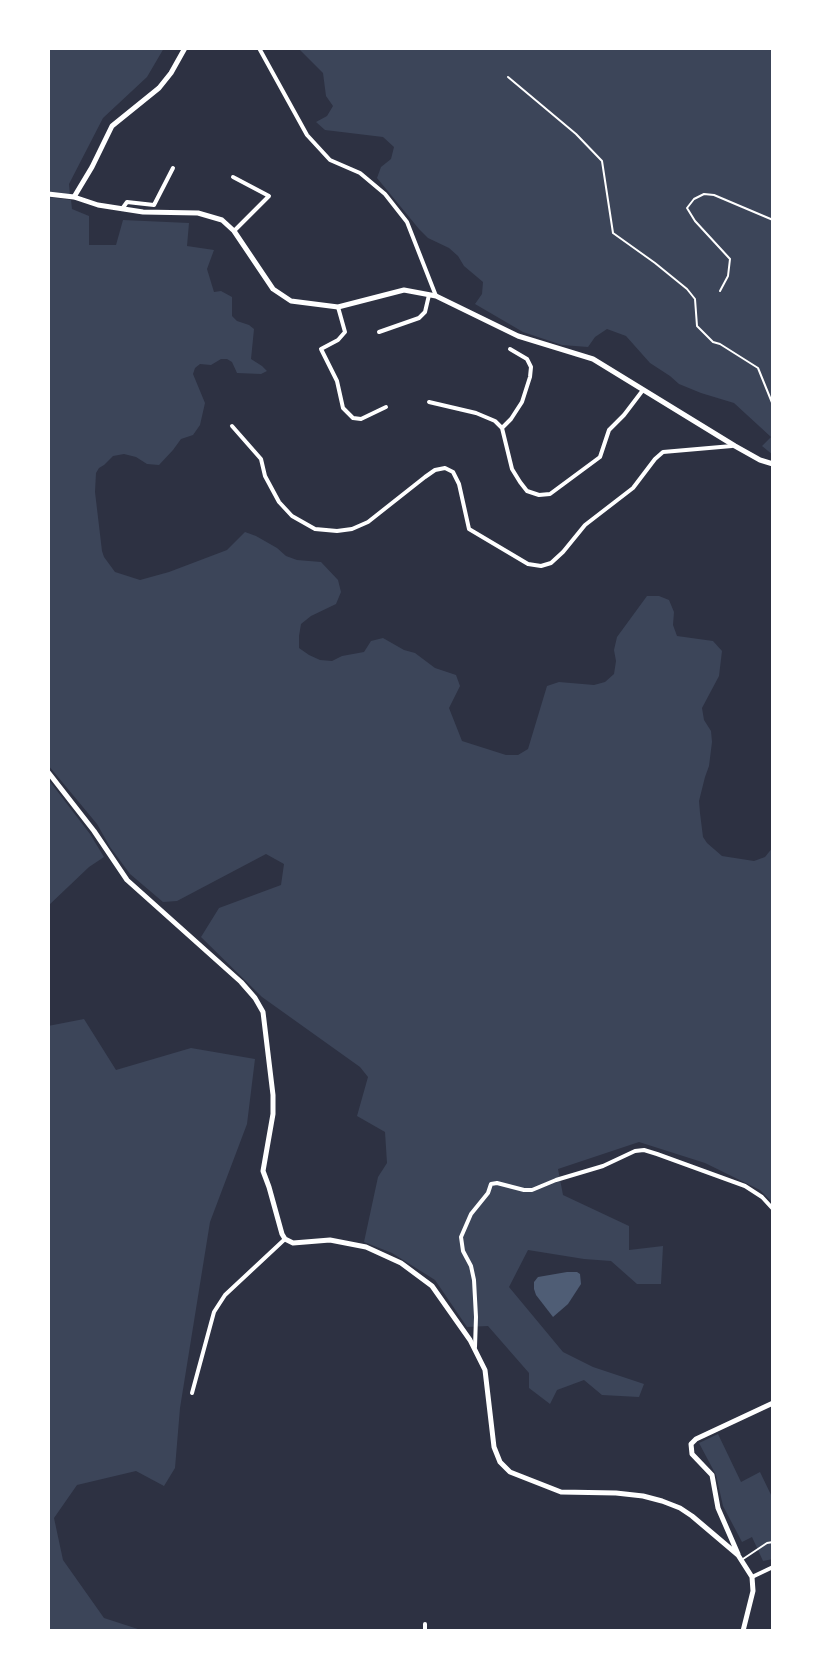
<!DOCTYPE html>
<style>
body{margin:0}
#map{position:relative;width:821px;height:1679px;overflow:hidden;background:#2d3142;font-family:"PT Serif",serif}
canvas{display:block}
.frame{position:absolute;inset:0;border:50px solid #fff;pointer-events:none}
</style>
<div id="map">
<canvas width="821" height="1679"></canvas>
<div class="frame"></div>
</div>
<script>
const g = document.querySelector('canvas').getContext('2d');
g.lineJoin = 'round';
function fillPath(path, color) { g.fillStyle = color; g.fill(path, 'evenodd'); }
const shape = rows => new Path2D(rows.map(r => 'M' + r).join(''));
function strokePath(path, color, width, dash) { g.strokeStyle = color; g.lineWidth = width; g.lineCap = dash ? 'butt' : 'round'; g.setLineDash(dash || []); g.stroke(path); }
fillPath(shape([
 [48,48,164,48,147,77,103,118,69,184,70,195,48,193],
 [298,48,773,48,773,455,762,446,771,437,734,403,701,393,679,384,670,376,650,363,626,336,607,329,595,337,588,347,562,345,523,332,475,304,482,294,483,282,464,266,458,256,449,248,428,238,419,229,377,178,381,167,391,159,394,147,383,137,325,130,316,122,327,116,333,106,326,96,323,73],
 [48,197,71,200,72,209,89,216,89,245,116,245,123,220,189,223,187,246,214,250,207,269,214,292,221,291,232,297,232,316,237,321,249,325,254,329,251,359,262,366,267,371,261,374,237,373,232,362,227,359,221,359,211,365,200,364,195,368,193,374,205,403,200,425,193,435,181,439,173,450,159,465,147,464,136,457,124,454,113,456,104,465,99,468,96,473,95,492,102,551,104,557,115,572,140,580,169,572,227,550,245,532,256,536,277,548,286,556,297,560,321,562,338,580,341,592,336,604,311,616,301,624,299,636,299,648,309,655,320,660,332,661,342,656,364,652,371,641,383,638,404,650,415,653,435,668,456,675,460,686,449,708,462,741,506,755,518,755,528,749,547,686,559,682,594,685,605,682,614,674,616,661,614,650,617,637,647,596,659,596,669,600,674,612,673,625,677,636,713,641,722,651,719,676,702,708,704,720,711,731,712,742,709,766,705,777,699,801,700,813,703,837,707,843,722,856,754,861,765,857,773,847,773,1203,760,1190,705,1163,639,1142,558,1169,563,1195,629,1226,629,1250,663,1246,661,1284,637,1284,611,1261,584,1259,528,1250,509,1287,563,1352,593,1367,644,1384,639,1397,602,1395,584,1380,557,1390,550,1404,529,1388,529,1373,488,1326,467,1327,435,1280,392,1253,364,1242,378,1177,387,1163,385,1132,357,1116,368,1077,360,1067,262,997,201,937,219,908,281,885,284,864,266,854,177,901,163,902,130,874,110,847,97,824,48,765],
 [48,779,90,834,104,857,89,867,48,906],
 [84,1019,116,1070,191,1048,255,1059,247,1124,210,1222,180,1408,175,1468,164,1486,136,1471,77,1485,54,1518,63,1560,104,1618,144,1631,48,1631,48,1026],
 [718,1434,741,1482,760,1472,773,1499,773,1559,763,1561,752,1537,742,1542,723,1506,716,1475,699,1443]
]), '#3c4559');
fillPath(shape([
 [567,1272,577,1272,580,1274,581,1284,568,1304,553,1317,536,1295,534,1289,534,1282,538,1277]
]), '#4f5d75');
strokePath(shape([
 [508,77,576,134,602,161,613,233,655,263,687,289,695,299,697,326,713,342,720,344,758,368,773,405],
 [720,291,728,276,730,259,695,221,687,208,694,199,704,194,714,195,773,220]
]), '#fff', 2);
strokePath(shape([
 [743,1559,767,1543,773,1542]
]), '#fff', 2);
strokePath(shape([
 [259,48,307,135,330,160,360,173,385,194,407,222,436,296],
 [233,177,269,196,234,231],
 [122,209,127,202,154,205,173,168],
 [338,307,345,332,338,340,321,349,337,381,343,408,353,418,361,419,386,407],
 [379,332,419,318,425,312,429,295],
 [429,402,476,413,495,421,502,428,512,469,520,482,527,491,539,495,550,494,600,457,609,430,624,415,643,390],
 [232,426,261,459,265,476,279,502,292,516,315,529,337,531,352,529,368,522,425,477,435,470,445,468,453,472,459,484,469,529,528,564,541,566,551,563,563,552,585,525,633,488,655,459,663,452,732,446],
 [502,428,511,419,522,402,530,377,531,367,527,359,510,349],
 [475,1347,476,1317,474,1280,471,1266,463,1251,461,1237,471,1214,488,1193,491,1184,497,1183,524,1190,532,1190,556,1180,603,1166,635,1151,644,1150,657,1154,745,1186,762,1197,773,1209],
 [192,1393,214,1312,225,1295,285,1239],
 [752,1577,773,1567],
 [425,1624,425,1631]
]), '#fff', 4);
strokePath(shape([
 [48,194,74,197,98,205,143,212,198,213,222,220,234,231,273,289,291,301,338,307,404,290,436,296,518,336,593,359,735,446,760,460,773,464],
 [74,197,92,167,112,126,159,88,171,73,185,48],
 [48,772,94,831,127,880,241,982,255,998,263,1012,273,1095,273,1114,263,1171,269,1187,282,1234,285,1239,293,1243,330,1240,366,1247,401,1263,432,1286,470,1340,485,1370,494,1447,500,1462,510,1472,561,1492,616,1493,643,1496,662,1501,680,1508,692,1516,738,1555,752,1577,753,1591,743,1631],
 [738,1554,718,1508,712,1475,692,1454,691,1444,696,1439,773,1403]
]), '#fff', 5);
</script>
